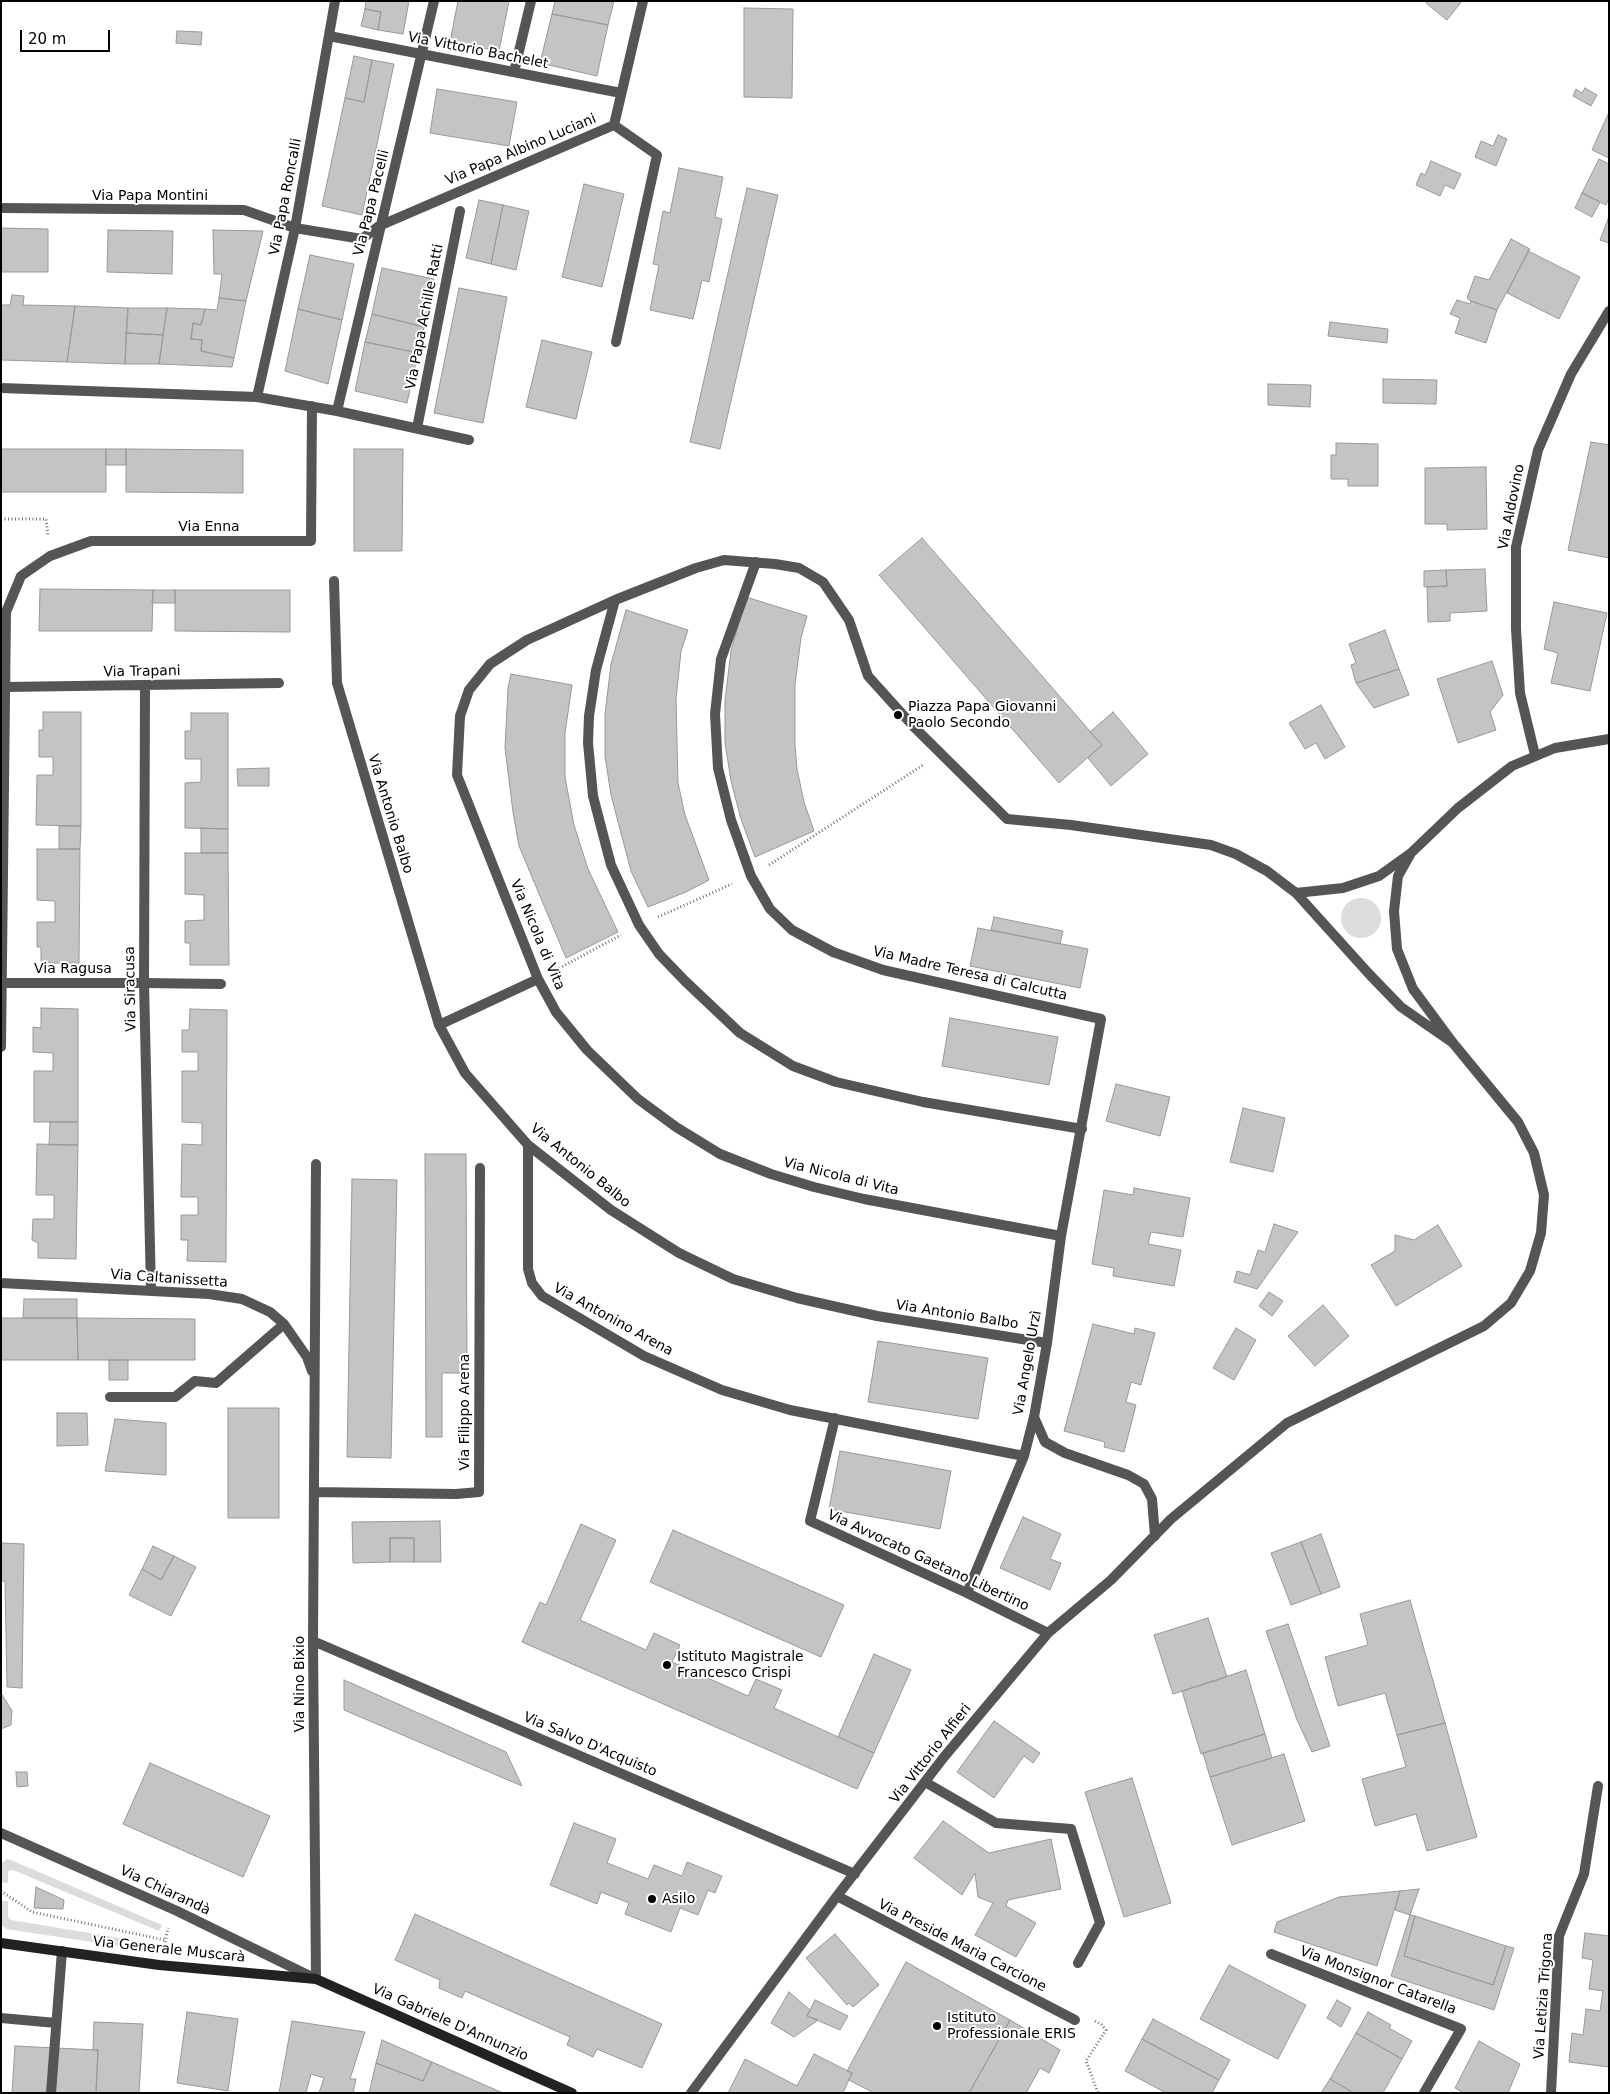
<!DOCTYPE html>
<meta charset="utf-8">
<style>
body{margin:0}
#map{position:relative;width:1610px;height:2094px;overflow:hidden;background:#fff;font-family:"DejaVu Sans",sans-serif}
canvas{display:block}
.frame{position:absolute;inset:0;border:2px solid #000;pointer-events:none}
.scale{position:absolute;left:20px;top:30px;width:90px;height:22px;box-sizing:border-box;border:2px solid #000;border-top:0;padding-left:6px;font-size:15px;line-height:18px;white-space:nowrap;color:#000;-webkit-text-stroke:4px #fff;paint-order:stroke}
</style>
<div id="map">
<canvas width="1610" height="2094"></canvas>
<div class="frame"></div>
<div class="scale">20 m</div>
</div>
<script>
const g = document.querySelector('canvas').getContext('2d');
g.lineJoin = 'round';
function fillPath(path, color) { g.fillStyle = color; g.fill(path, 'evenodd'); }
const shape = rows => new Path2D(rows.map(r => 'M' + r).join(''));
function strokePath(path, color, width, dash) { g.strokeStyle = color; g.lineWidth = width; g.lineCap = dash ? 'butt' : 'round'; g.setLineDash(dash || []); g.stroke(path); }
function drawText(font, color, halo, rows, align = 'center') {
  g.font = font + ' "DejaVu Sans",sans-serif'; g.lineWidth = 4; g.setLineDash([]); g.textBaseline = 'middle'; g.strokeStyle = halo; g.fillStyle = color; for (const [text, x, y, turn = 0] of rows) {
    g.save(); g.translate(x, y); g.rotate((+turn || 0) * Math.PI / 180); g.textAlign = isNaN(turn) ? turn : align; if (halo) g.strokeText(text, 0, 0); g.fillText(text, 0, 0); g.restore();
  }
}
fillPath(shape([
 '1341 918a20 20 0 1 1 40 0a20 20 0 1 1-40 0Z',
 [7,1859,11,1860,162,1925,159,1931,13,1870,8,1871,8,1883,1,1882,1,1864],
 [1,1901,8,1901,8,1917,11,1920,155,1944,152,1951,6,1929,1,1924]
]), '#dcdcdc');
const building = shape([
 [366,1,409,1,403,34,378,30,381,12,365,9,366,1],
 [458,1,509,1,499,51,450,42,458,1],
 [555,1,614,1,608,25,552,14,555,1],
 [1428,1,1462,1,1447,20,1426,3,1428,1],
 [744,8,793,9,792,98,744,97,744,8],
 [365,9,381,12,378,30,361,26,365,9],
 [552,14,608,25,597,76,540,63,552,14],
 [177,31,202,32,201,45,176,43,177,31],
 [354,56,372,60,364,102,345,98,354,56],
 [372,60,394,64,362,215,322,206,345,98,364,102,372,60],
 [1585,88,1597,95,1591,106,1573,96,1576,89,1582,93,1585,88],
 [437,89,517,102,509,146,430,133,437,89],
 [1609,112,1609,158,1592,150,1609,112],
 [1498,135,1507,139,1496,166,1475,157,1481,141,1493,146,1498,135],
 [1599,159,1609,164,1609,198,1606,205,1582,193,1599,159],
 [1431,161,1461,174,1454,189,1445,185,1440,196,1416,185,1421,173,1425,175,1431,161],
 [679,168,723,177,715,217,722,219,709,282,702,280,693,319,650,310,659,265,653,264,663,211,670,213,679,168],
 [584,184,624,194,602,287,562,277,584,184],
 [747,188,778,195,720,449,690,442,747,188],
 [1582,193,1600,202,1592,217,1575,208,1582,193],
 [479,200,503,205,491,264,466,258,479,200],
 [503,205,529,211,516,270,491,264,503,205],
 [1608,219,1609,219,1609,243,1600,240,1608,219],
 [1,228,48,229,48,272,1,272,1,228],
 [108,230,173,231,172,274,107,272,108,230],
 [213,230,263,231,246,301,219,298,222,274,214,274,213,230],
 [1511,239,1530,249,1497,310,1471,301,1467,298,1475,276,1489,280,1511,239],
 [1528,251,1580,277,1559,319,1507,293,1528,251],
 [310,255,354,264,342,320,298,309,310,255],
 [382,268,434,279,424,327,372,314,382,268],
 [459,288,507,297,483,423,434,413,459,288],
 [12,295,24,296,23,305,75,306,67,362,1,360,1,305,10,305,12,295],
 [219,298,246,301,234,358,201,351,202,340,191,339,193,323,201,325,205,309,217,310,219,298],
 [1457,300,1470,304,1471,301,1497,310,1486,343,1455,333,1460,318,1450,314,1457,300],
 [75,306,128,308,125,364,67,362,75,306],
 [128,308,167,308,163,335,126,333,128,308],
 [167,308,205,309,201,325,193,323,191,339,202,340,201,351,234,358,232,367,159,364,167,308],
 [298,309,342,320,328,384,285,371,298,309],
 [372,314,424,327,418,353,365,342,372,314],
 [1330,322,1388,329,1387,343,1328,336,1330,322],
 [126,333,163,335,159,364,125,364,126,333],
 [542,340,592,352,576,419,526,407,542,340],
 [365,342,418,353,407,403,355,391,365,342],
 [1383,379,1437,380,1436,404,1383,403,1383,379],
 [1268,384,1311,385,1310,407,1268,405,1268,384],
 [1591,442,1609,445,1609,558,1568,550,1591,442],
 [1336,443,1378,444,1378,486,1348,486,1348,479,1331,479,1331,455,1336,455,1336,443],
 [1,449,106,449,106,492,1,492,1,449],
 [106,449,126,449,126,465,106,465,106,449],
 [126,449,243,450,243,493,126,492,126,449],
 [354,449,403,449,402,551,354,551,354,449],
 [1486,467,1487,529,1447,530,1447,524,1425,524,1425,468,1486,467],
 [922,538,1102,745,1059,783,879,575,922,538],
 [1485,569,1487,611,1450,613,1450,621,1428,622,1427,587,1447,586,1446,570,1485,569],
 [1446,570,1447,586,1424,587,1424,571,1446,570],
 [40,589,153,590,152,631,39,631,40,589],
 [153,590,175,590,175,603,152,603,153,590],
 [175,590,290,590,290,632,175,631,175,590],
 [746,597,807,616,801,638,795,685,795,745,797,769,804,802,814,831,755,857,741,819,731,781,725,743,725,700,731,651,746,597],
 [1554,602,1607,613,1590,691,1551,683,1558,653,1544,649,1554,602],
 [626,610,688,630,681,651,676,699,678,783,685,815,709,880,686,892,648,907,631,871,611,795,605,756,605,714,611,664,626,610],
 [1385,630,1399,669,1356,683,1351,665,1356,663,1349,644,1385,630],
 [1492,661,1503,695,1490,712,1496,730,1458,743,1437,679,1492,661],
 [1399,669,1409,695,1374,708,1356,683,1399,669],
 [511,674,572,685,565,733,565,777,574,825,588,869,618,932,566,958,519,846,513,812,505,748,508,688,511,674],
 [1321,705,1345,747,1325,759,1316,743,1305,749,1289,723,1321,705],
 [43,712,81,712,81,826,36,825,37,775,53,775,53,757,39,757,39,730,43,730,43,712],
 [1113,712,1148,754,1111,786,1088,758,1102,745,1090,732,1113,712],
 [191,713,228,713,228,829,185,828,185,783,201,782,201,759,185,759,185,731,191,731,191,713],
 [269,768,269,786,238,786,237,769,269,768],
 [59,826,81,826,80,849,59,849,59,826],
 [201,828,228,829,228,853,201,853,201,828],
 [37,849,80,849,79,963,41,963,41,947,37,947,37,922,55,922,55,901,37,900,37,849],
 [185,853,228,853,229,965,190,965,190,943,185,943,185,921,204,920,204,895,185,894,185,853],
 [994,917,1063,931,1060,944,991,930,994,917],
 [978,928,1088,949,1080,988,970,966,978,928],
 [41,1008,78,1009,78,1122,34,1122,34,1071,53,1071,53,1053,33,1052,33,1027,41,1028,41,1008],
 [190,1009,227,1010,226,1262,187,1261,188,1240,181,1240,181,1215,198,1215,198,1197,181,1197,182,1144,202,1145,202,1123,182,1122,182,1071,198,1071,198,1052,182,1052,182,1030,189,1030,190,1009],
 [950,1018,1058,1037,1049,1085,942,1066,950,1018],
 [1116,1084,1170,1097,1160,1136,1106,1121,1116,1084],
 [1243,1108,1285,1118,1273,1172,1230,1162,1243,1108],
 [50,1122,78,1122,78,1145,49,1145,50,1122],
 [37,1144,78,1145,76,1259,38,1258,38,1243,32,1240,33,1219,54,1219,54,1195,36,1195,37,1144],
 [425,1154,466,1154,467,1373,442,1373,442,1437,426,1437,425,1154],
 [352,1179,397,1180,391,1458,347,1457,352,1179],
 [1134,1188,1190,1198,1183,1237,1151,1232,1148,1244,1181,1250,1174,1286,1113,1276,1114,1268,1092,1264,1104,1190,1133,1195,1134,1188],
 [1274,1224,1298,1232,1257,1289,1234,1282,1237,1271,1250,1275,1258,1250,1265,1252,1274,1224],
 [1438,1225,1462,1266,1396,1306,1371,1265,1395,1251,1395,1235,1414,1240,1438,1225],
 [1269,1292,1283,1301,1272,1316,1259,1306,1269,1292],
 [24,1299,77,1299,77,1318,23,1318,24,1299],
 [1323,1305,1349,1336,1315,1366,1288,1336,1323,1305],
 [1,1318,77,1318,78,1360,1,1360,1,1318],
 [77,1318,195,1319,195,1360,78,1360,77,1318],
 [1093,1324,1134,1334,1135,1328,1155,1333,1141,1385,1131,1382,1126,1402,1136,1405,1124,1452,1104,1447,1105,1442,1064,1431,1093,1324],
 [1236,1328,1256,1340,1234,1380,1213,1368,1236,1328],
 [878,1341,988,1358,978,1419,868,1402,878,1341],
 [109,1360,128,1360,128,1380,109,1380,109,1360],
 [228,1408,279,1408,279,1518,228,1518,228,1408],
 [57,1413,87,1413,88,1445,57,1446,57,1413],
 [115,1419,166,1423,166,1475,105,1471,115,1419],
 [840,1451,951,1471,940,1529,829,1509,840,1451],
 [1023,1517,1061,1534,1050,1559,1061,1563,1050,1590,1000,1568,1023,1517],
 [440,1521,441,1562,414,1562,414,1538,390,1538,390,1562,353,1563,352,1522,440,1521],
 [581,1524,616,1540,580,1620,646,1650,654,1633,680,1645,672,1662,748,1696,756,1679,782,1690,774,1708,874,1753,857,1789,522,1642,540,1602,546,1605,581,1524],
 [673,1530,844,1605,821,1657,650,1582,673,1530],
 [1321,1534,1340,1587,1321,1594,1301,1542,1321,1534],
 [390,1538,414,1538,414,1562,390,1562,390,1538],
 [1301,1542,1321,1594,1291,1605,1271,1553,1301,1542],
 [1,1543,24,1544,22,1688,7,1687,5,1581,1,1581,1,1543],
 [153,1546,174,1556,161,1580,142,1569,153,1546],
 [174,1556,196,1567,171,1616,129,1595,142,1569,161,1580,174,1556],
 [1410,1600,1445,1723,1397,1735,1385,1693,1338,1706,1325,1657,1368,1645,1360,1614,1410,1600],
 [1208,1618,1227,1677,1173,1694,1154,1635,1208,1618],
 [1288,1624,1330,1746,1312,1752,1297,1720,1266,1631,1288,1624],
 [874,1654,911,1670,874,1753,838,1737,874,1654],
 [1246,1670,1265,1734,1201,1754,1182,1691,1246,1670],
 [344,1680,506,1752,522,1786,344,1710,344,1680],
 [1,1693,12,1711,11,1725,1,1729,1,1693],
 [994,1721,1040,1753,1033,1763,1024,1756,994,1798,957,1772,994,1721],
 [1445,1723,1477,1837,1427,1851,1416,1814,1375,1826,1362,1779,1406,1767,1397,1735,1445,1723],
 [1265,1734,1272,1758,1210,1777,1203,1753,1265,1734],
 [1284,1754,1305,1821,1232,1845,1210,1777,1284,1754],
 [150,1763,270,1816,243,1877,123,1824,150,1763],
 [16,1772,27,1772,28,1786,17,1787,16,1772],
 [1132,1778,1171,1903,1124,1917,1085,1792,1132,1778],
 [943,1821,989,1853,1051,1839,1061,1889,1008,1900,1006,1906,1036,1923,1016,1957,975,1935,993,1903,978,1897,975,1873,962,1895,914,1858,943,1821],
 [574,1823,616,1839,607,1863,648,1879,654,1865,682,1876,687,1862,722,1876,715,1893,708,1890,698,1915,680,1908,671,1932,625,1914,629,1903,601,1892,597,1904,550,1885,574,1823],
 [36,1887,64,1900,63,1909,34,1908,36,1887],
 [1419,1889,1410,1915,1395,1910,1400,1891,1419,1889],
 [1400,1891,1377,1966,1274,1932,1277,1922,1339,1897,1400,1891],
 [415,1914,662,2024,642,2068,597,2049,593,2057,567,2045,570,2037,465,1991,462,1998,439,1988,440,1980,395,1960,415,1914],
 [1410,1915,1415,1916,1404,1956,1493,1985,1506,1946,1514,1948,1494,2010,1391,1976,1410,1915],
 [1415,1916,1506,1946,1493,1985,1404,1956,1415,1916],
 [1585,1933,1609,1936,1609,2067,1569,2062,1572,2033,1583,2035,1586,2009,1600,2011,1603,1991,1589,1989,1593,1960,1582,1958,1585,1933],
 [835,1934,879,1985,853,2007,849,2003,847,2005,806,1958,835,1934],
 [906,1962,1010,2020,969,2093,874,2093,849,2080,852,2073,847,2071,906,1962],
 [1229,1965,1306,2005,1278,2059,1200,2019,1229,1965],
 [789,1992,810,2010,807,2016,818,2020,794,2037,771,2023,789,1992],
 [815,2000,848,2016,840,2030,807,2016,815,2000],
 [1337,2000,1351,2008,1341,2027,1327,2018,1337,2000],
 [187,2012,238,2019,228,2091,177,2083,187,2012],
 [1368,2012,1391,2025,1389,2028,1412,2041,1402,2059,1356,2033,1368,2012],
 [1153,2019,1230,2060,1219,2080,1142,2039,1153,2019],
 [1010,2020,1060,2050,1049,2073,1040,2068,1026,2093,969,2093,1010,2020],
 [292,2021,365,2032,350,2079,356,2079,353,2093,319,2093,324,2078,311,2074,306,2093,279,2093,292,2021],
 [94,2022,143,2024,139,2093,96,2093,98,2050,93,2050,94,2022],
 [1356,2033,1402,2059,1383,2093,1354,2093,1330,2079,1356,2033],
 [1142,2039,1219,2080,1212,2093,1166,2093,1125,2071,1142,2039],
 [382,2040,432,2062,423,2081,376,2063,382,2040],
 [1479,2041,1520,2064,1508,2093,1464,2093,1455,2088,1479,2041],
 [15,2046,98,2050,96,2093,12,2093,15,2046],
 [814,2054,852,2073,843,2093,728,2093,745,2059,797,2086,814,2054],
 [432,2062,503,2093,369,2093,376,2063,423,2081,432,2062],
 [1330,2079,1354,2093,1321,2093,1330,2079]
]);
fillPath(building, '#c4c4c4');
strokePath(building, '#999', 1);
strokePath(shape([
 [1,519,46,519,48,536],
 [769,865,923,765],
 [658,917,732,884],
 [556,970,621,935],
 [1,1891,32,1912,165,1940],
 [165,1942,168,1928],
 [1095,2021,1101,2024,1106,2030,1086,2061,1098,2093]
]), '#777', 3, [1, 2.5]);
strokePath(shape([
 [144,983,221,984],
 [1,2018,56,2023],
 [51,2093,62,1951]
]), '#555', 10);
strokePath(shape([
 [329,36,621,93],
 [514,72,531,1],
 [614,125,657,155,616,342],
 [614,125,643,1],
 [1,208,244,210,295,228,362,239,379,226,614,125],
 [1,388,257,397,337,411,469,440],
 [257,397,295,228,335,1],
 [337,411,434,1],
 [417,428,460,211],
 [756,562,721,659,715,714,718,768,731,820,751,876,770,909,792,930,833,952,883,970,1101,1019,1061,1236,1047,1343,1034,1417,1024,1456,967,1593],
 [334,581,337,683,439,1025,465,1073,528,1145,611,1210,679,1253,733,1279,797,1298,877,1316,1047,1343],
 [615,600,596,670,589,716,588,743,593,796,611,865,639,925,659,954,685,981,740,1033,793,1066,836,1082,923,1102,1082,1129],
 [145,686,144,983,151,1291],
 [6,687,279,683],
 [1535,755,1520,693,1516,629,1516,547,1538,450,1571,374,1609,311],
 [1296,893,1343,888,1379,876,1411,853,1458,808,1512,766,1555,748,1609,739],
 [1,983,144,983],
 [439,1025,538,979],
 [1,1047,6,612,21,576,50,556,91,541,311,541,312,406],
 [528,1145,528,1269,532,1283,542,1296,644,1356,722,1390,790,1410,1024,1456],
 [1061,1236,864,1199,814,1187,771,1174,720,1154,676,1127,638,1099,587,1050,556,1012,538,979,457,775,460,716,469,690,490,664,527,640,615,600,696,568,724,560,775,564,799,568,823,582,849,620,868,676,914,727,1007,819,1071,825,1211,845,1236,854,1267,871,1296,893,1370,975,1401,1007,1453,1043],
 [1,1283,209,1294,242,1299,270,1312,284,1324,307,1357,312,1371],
 [110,1397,175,1397,195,1381,216,1383,284,1324],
 [1034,1417,1045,1442,1065,1453,1128,1475,1144,1484,1152,1499,1155,1536],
 [835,1418,810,1521,967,1593,1048,1633],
 [314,1492,456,1494,479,1492,480,1168],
 [313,1641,855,1874],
 [925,1782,996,1823,1071,1829,1100,1923,1078,1963],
 [1,1833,177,1911,316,1979,313,1641,316,1164],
 [837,1896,1075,2020],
 [1271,1954,1461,2029,1424,2093],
 [691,2093,837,1896,944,1757,1048,1633,1111,1580,1171,1519,1287,1423,1484,1326,1511,1303,1530,1271,1541,1233,1544,1195,1534,1153,1518,1122,1453,1043,1413,989,1397,949,1394,911,1398,876,1411,853],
 [1551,2093,1559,1936,1584,1874,1598,1786]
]), '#555', 10);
strokePath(shape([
 [1,1943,159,1965,316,1979,572,2093]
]), '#222', 10);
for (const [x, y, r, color] of [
 [898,715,5,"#000"],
 [667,1665,5,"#000"],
 [652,1899,5,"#000"],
 [937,2026,5,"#000"]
]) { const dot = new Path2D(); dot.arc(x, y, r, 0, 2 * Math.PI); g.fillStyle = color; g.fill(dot); strokePath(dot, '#fff', 2); }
drawText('14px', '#000', '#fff', [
 ["Via Vittorio Bachelet",478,51,11],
 ["Via Papa Albino Luciani",521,150,-23],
 ["Via Papa Montini",150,196],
 ["Via Papa Roncalli",286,197,-79],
 ["Via Papa Pacelli",372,203,-76],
 ["Via Papa Achille Ratti",425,317,-79],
 ["Via Aldovino",1512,507,-79],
 ["Via Enna",209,527],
 ["Via Trapani",142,672,-1],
 ["Via Antonio Balbo",390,814,73],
 ["Via Nicola di Vita",537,935,67],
 ["Via Ragusa",73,969],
 ["Via Madre Teresa di Calcutta",970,974,13],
 ["Via Siracusa",131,989,-91],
 ["Via Antonio Balbo",580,1166,39],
 ["Via Nicola di Vita",841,1177,14],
 ["Via Caltanissetta",169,1279,4],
 ["Via Antonio Balbo",957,1315,9],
 ["Via Antonino Arena",613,1320,29],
 ["Via Angelo Urzì",1028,1363,-80],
 ["Via Filippo Arena",465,1412,-90],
 ["Via Avvocato Gaetano Libertino",928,1561,25],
 ["Via Nino Bixio",300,1684,-90],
 ["Via Salvo D'Acquisto",590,1745,23],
 ["Via Vittorio Alfieri",931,1754,-52],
 ["Via Chiarandà",165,1891,25],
 ["Via Preside Maria Carcione",962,1946,27],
 ["Via Generale Muscarà",169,1950,6],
 ["Via Monsignor Catarella",1378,1981,21],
 ["Via Letizia Trigona",1544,1996,-86],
 ["Via Gabriele D'Annunzio",450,2023,24]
]);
drawText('14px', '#000', '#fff', [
 ["Piazza Papa Giovanni",908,707],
 ["Paolo Secondo",908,723],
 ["Istituto Magistrale",677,1657],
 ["Francesco Crispi",677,1673],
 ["Asilo",662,1899],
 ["Istituto",947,2018],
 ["Professionale ERIS",947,2034]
], 'left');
</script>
